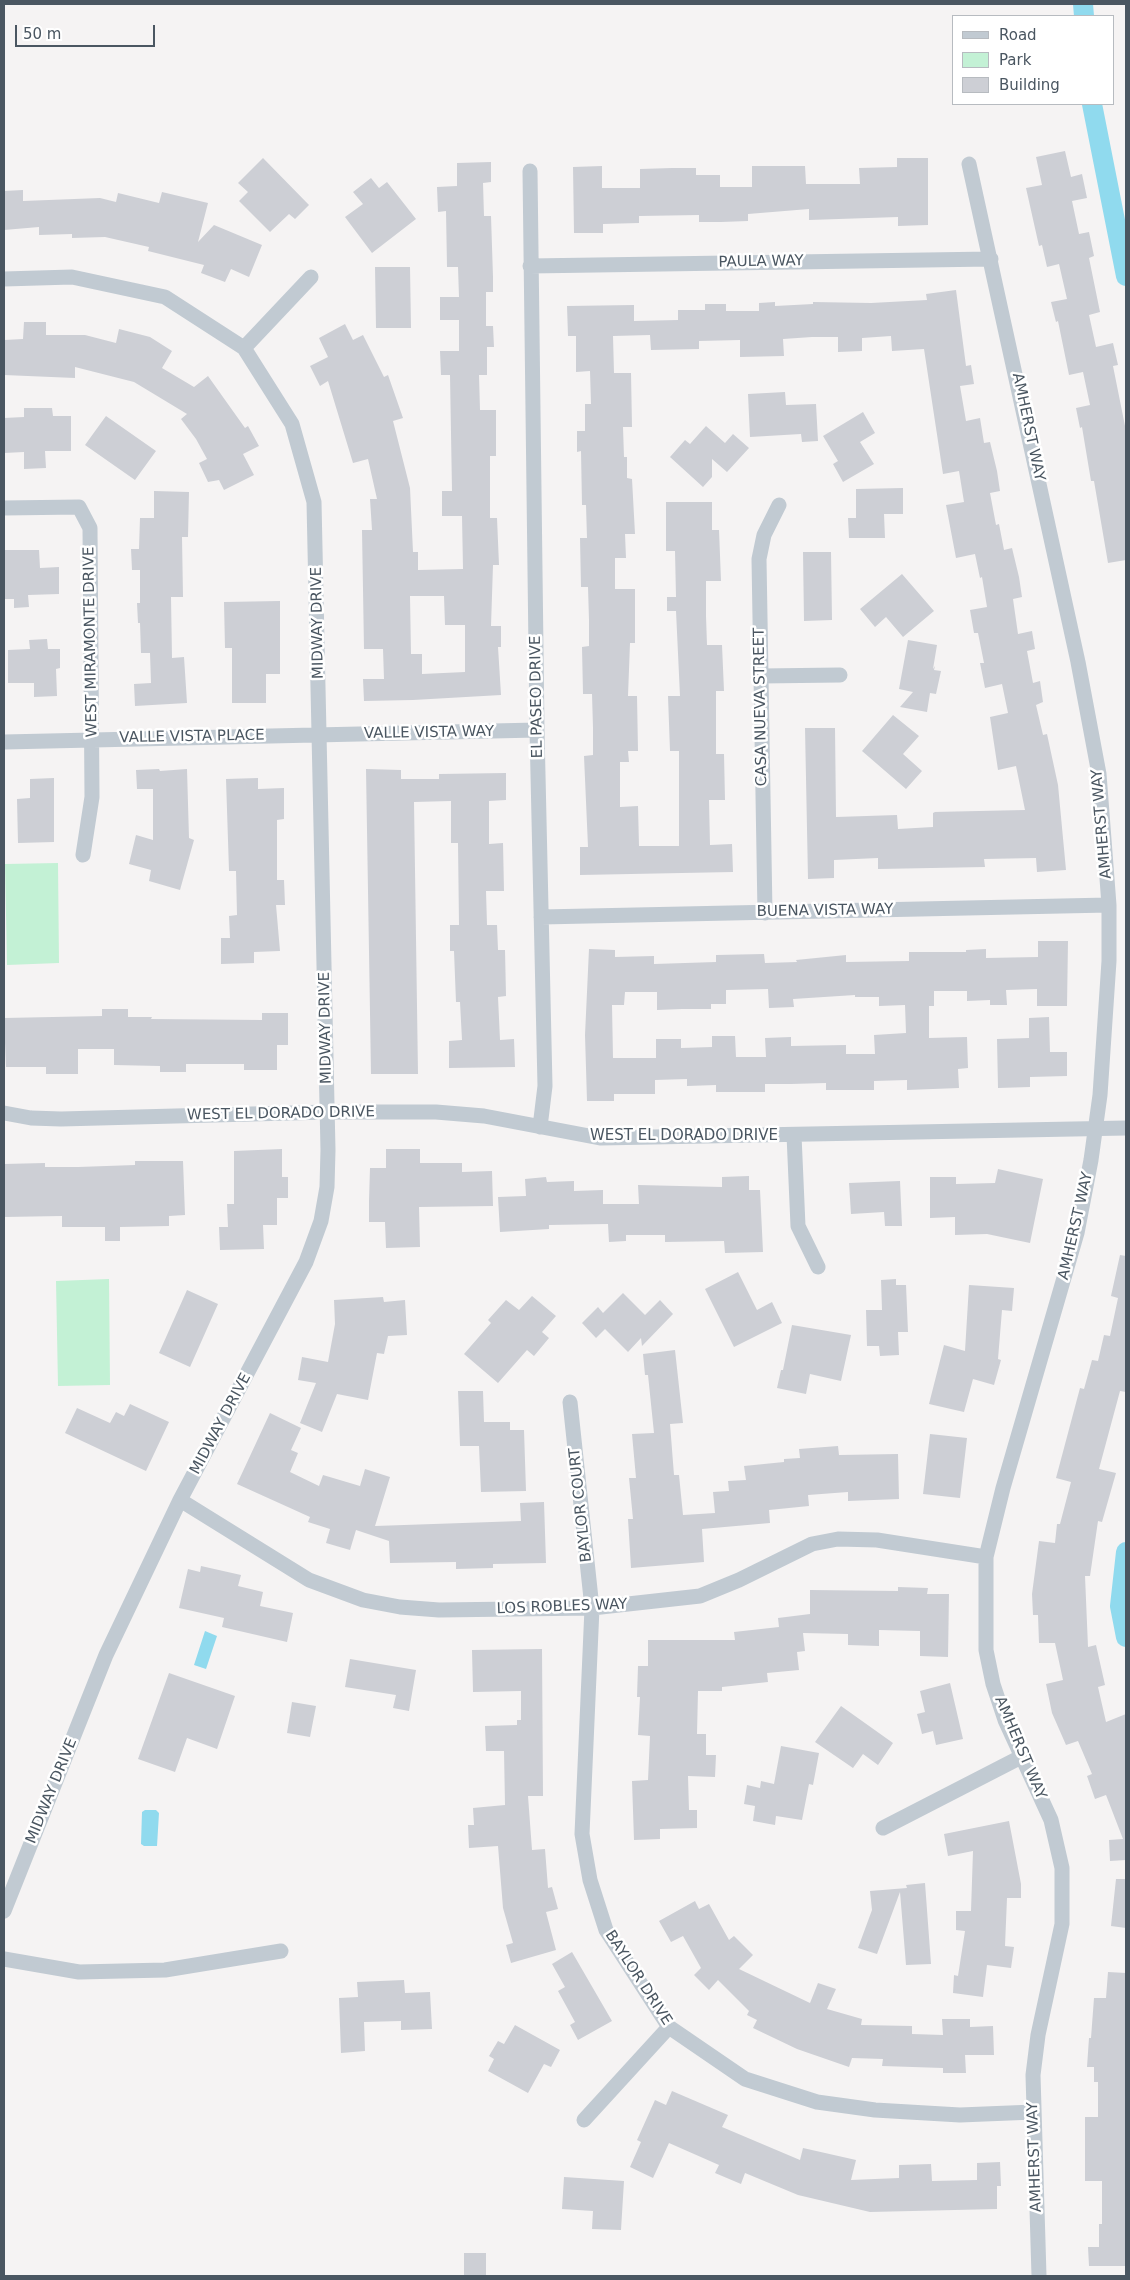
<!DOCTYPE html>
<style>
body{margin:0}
#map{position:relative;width:1130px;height:2280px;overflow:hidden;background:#f5f3f3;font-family:"DejaVu Sans",sans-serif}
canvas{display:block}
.frame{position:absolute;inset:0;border:5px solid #4a5661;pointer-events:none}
.legend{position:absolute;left:952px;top:15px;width:162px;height:90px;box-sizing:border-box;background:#fff;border:1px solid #b7bbc0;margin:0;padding:6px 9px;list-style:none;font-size:15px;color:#4a5661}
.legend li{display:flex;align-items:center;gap:10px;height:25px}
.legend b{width:25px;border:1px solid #b7bbc0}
.scale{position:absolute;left:15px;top:25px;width:140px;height:22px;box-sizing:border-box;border:2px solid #4a5661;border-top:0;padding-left:6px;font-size:15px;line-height:18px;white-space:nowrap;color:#4a5661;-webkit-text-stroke:4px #fff;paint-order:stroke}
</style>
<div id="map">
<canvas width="1130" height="2280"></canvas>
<div class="frame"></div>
<ul class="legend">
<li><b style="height:6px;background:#c1cad2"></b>Road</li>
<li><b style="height:14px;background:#c3f1d5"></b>Park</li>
<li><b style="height:14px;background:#cdcfd5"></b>Building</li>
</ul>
<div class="scale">50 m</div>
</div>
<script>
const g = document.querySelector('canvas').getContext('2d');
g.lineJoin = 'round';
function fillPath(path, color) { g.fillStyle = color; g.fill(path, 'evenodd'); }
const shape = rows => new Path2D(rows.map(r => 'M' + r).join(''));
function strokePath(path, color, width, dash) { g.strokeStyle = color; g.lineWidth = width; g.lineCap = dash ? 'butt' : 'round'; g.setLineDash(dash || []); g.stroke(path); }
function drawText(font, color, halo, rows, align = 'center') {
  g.font = font + ' "DejaVu Sans",sans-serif'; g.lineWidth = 5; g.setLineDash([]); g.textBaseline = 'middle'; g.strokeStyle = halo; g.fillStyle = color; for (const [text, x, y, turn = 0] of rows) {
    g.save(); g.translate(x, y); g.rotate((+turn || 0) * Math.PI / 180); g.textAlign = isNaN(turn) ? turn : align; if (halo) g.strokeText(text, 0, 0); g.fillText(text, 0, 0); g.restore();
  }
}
fillPath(shape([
 [58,863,59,963,7,965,5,864],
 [109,1279,110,1385,58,1386,56,1281]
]), '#c3f1d5');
fillPath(shape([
 [205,1631,217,1636,206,1669,194,1665],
 [145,1810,156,1810,159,1813,157,1846,144,1846,141,1844,142,1812]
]), '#90daee');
strokePath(shape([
 [1083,4,1084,16],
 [1092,104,1126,276],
 [1126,1552,1120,1606,1126,1637]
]), '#90daee', 20);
fillPath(shape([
 [1065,151,1071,177,1082,174,1087,198,1072,201,1079,234,1089,232,1094,256,1089,258,1100,312,1089,315,1096,347,1113,343,1118,365,1113,366,1126,431,1126,560,1108,563,1094,481,1091,481,1082,427,1080,428,1076,408,1090,405,1083,372,1069,375,1058,321,1056,322,1051,302,1067,299,1059,264,1047,267,1042,245,1039,246,1026,188,1042,185,1036,157],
 [263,158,309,205,295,219,289,214,270,232,239,201,248,192,238,183],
 [897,158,928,158,928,225,898,226,898,217,809,220,809,209,748,214,748,221,721,222,699,222,699,215,639,216,639,223,603,224,603,233,574,233,573,167,602,166,602,188,640,188,640,169,672,168,696,168,696,175,720,175,720,187,752,187,752,166,805,166,806,184,860,184,859,168,897,167],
 [491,162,491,182,483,183,484,216,491,216,493,277,493,292,486,292,486,326,493,326,494,347,487,347,487,375,479,375,480,410,496,410,496,456,490,456,490,518,497,518,499,565,493,565,491,626,501,626,501,647,498,647,501,695,413,700,364,701,363,679,384,679,383,649,364,649,362,530,372,530,370,499,377,499,368,459,353,463,328,381,320,386,310,366,328,357,319,338,345,324,353,340,363,335,384,377,388,375,403,418,393,421,410,488,413,552,418,552,418,570,463,569,462,516,442,516,442,491,452,491,450,375,441,375,440,351,459,351,459,320,440,320,440,297,459,297,458,267,447,267,446,211,438,212,437,187,457,186,457,163],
 [410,596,444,596,445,625,465,625,465,672,422,674,422,654,411,654],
 [371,178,379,188,387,182,416,219,372,253,345,217,363,204,353,192],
 [23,190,23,201,100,198,116,202,118,193,159,203,162,192,208,203,198,242,214,225,262,245,249,277,231,269,225,282,201,273,204,265,148,251,149,247,105,237,72,238,72,234,39,235,39,227,4,230,4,191],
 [375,267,410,267,411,328,376,328],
 [956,290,966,366,971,365,974,384,960,386,966,421,980,418,984,443,990,442,997,471,1000,491,990,493,996,525,999,524,1004,550,1012,548,1019,577,1022,597,1013,599,1018,634,1032,631,1035,649,1027,651,1033,683,1040,681,1043,702,1036,705,1043,735,1047,734,1058,785,1066,870,1037,872,1036,858,984,859,985,867,878,869,878,858,834,860,834,878,808,879,805,728,835,728,836,817,897,815,898,829,933,827,933,813,935,813,933,812,1025,810,1016,766,998,770,990,717,1008,713,1002,684,985,688,980,663,984,663,978,633,974,633,970,610,987,607,982,577,980,578,975,554,956,558,946,505,964,502,959,471,943,474,924,349,892,351,891,336,862,338,862,351,838,352,838,337,812,337,783,339,784,356,740,357,740,340,699,341,699,349,651,350,650,335,613,336,614,373,631,373,632,427,623,427,624,457,627,457,627,478,632,479,635,534,625,534,626,558,615,558,615,589,635,589,635,643,630,643,628,696,637,696,638,751,628,751,629,762,620,762,620,807,638,806,639,846,679,846,679,751,670,751,668,696,680,696,676,611,667,611,667,597,676,597,675,551,666,551,666,502,712,502,712,530,719,530,721,581,706,581,706,616,707,645,722,645,724,691,716,691,716,754,724,754,725,800,709,800,710,845,732,844,733,872,580,875,580,847,588,847,584,756,593,755,593,728,592,694,583,694,582,647,589,646,589,620,588,587,581,587,580,538,587,538,586,505,582,505,581,451,577,452,577,431,585,431,585,404,591,404,590,371,576,372,576,336,568,336,567,306,634,305,634,321,678,320,678,310,705,310,705,304,726,304,726,311,759,311,759,303,775,302,775,306,813,304,813,302,871,303,927,300,926,294],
 [24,322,46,322,46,335,85,335,116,343,119,329,150,337,172,351,162,368,194,387,208,376,245,428,248,426,259,446,243,454,254,475,224,490,219,480,208,482,199,463,207,459,196,439,181,419,187,414,134,382,75,367,75,378,4,375,4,340,23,339],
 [785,392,786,405,816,404,818,441,802,442,801,434,750,437,748,394],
 [24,408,52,408,53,416,71,416,71,451,45,451,46,468,24,469,24,452,4,453,4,418,24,417],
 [863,412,875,433,860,442,874,464,843,482,833,464,838,461,823,436],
 [106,416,156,451,135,480,85,445],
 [706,426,725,443,733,434,749,448,727,472,712,459,712,477,703,487,670,457,685,440,690,444],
 [903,488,903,514,884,514,885,538,849,538,848,518,856,518,856,489],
 [154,491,189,492,188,537,182,537,183,597,171,597,172,658,184,657,187,703,135,706,134,684,151,683,150,653,141,653,140,623,138,623,137,603,140,603,140,570,132,570,131,549,139,549,140,518,154,518],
 [4,550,39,550,40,568,59,567,59,594,28,595,29,607,14,608,14,599,4,599],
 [803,552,831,552,832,620,804,621],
 [902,574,934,611,903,637,886,617,875,627,860,609],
 [280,601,280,674,266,674,266,703,232,703,232,648,225,648,224,602],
 [47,639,48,649,60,649,60,668,56,669,57,696,34,697,34,683,8,683,8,650,30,649,29,640],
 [908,640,937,645,933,669,935,666,934,670,941,671,936,694,930,693,927,712,900,707,913,692,899,689],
 [893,715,919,736,903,754,922,771,906,789,862,751],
 [159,769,160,771,187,769,189,838,194,840,180,890,149,881,151,870,129,864,136,835,153,840,153,789,137,789,136,770],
 [366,769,401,770,401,779,439,779,439,774,506,773,506,800,489,801,489,844,503,843,504,891,486,891,487,925,497,925,498,950,505,950,506,996,498,997,500,1040,514,1039,515,1067,449,1068,449,1041,462,1040,460,1002,456,1002,454,951,450,951,450,925,459,925,458,843,451,843,451,801,414,802,418,1074,371,1074],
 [54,778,54,842,18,843,17,799,30,798,30,779],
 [258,778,258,789,284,788,284,819,277,820,277,880,284,880,285,905,276,905,280,951,254,952,254,963,221,964,221,938,230,938,229,916,237,915,236,871,229,871,226,779],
 [1038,941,1068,941,1067,1006,1037,1006,1037,989,1006,990,1007,1005,990,1005,990,1000,967,1001,967,991,934,991,934,1006,929,1006,929,1038,967,1037,968,1068,958,1069,959,1088,907,1090,907,1080,874,1081,874,1090,826,1090,826,1083,791,1084,765,1084,765,1092,716,1092,716,1085,687,1086,687,1079,655,1080,655,1094,614,1094,614,1101,587,1101,585,1035,589,949,615,950,615,957,654,956,654,964,716,962,716,955,764,954,765,963,797,962,796,960,846,955,846,962,909,961,909,952,966,952,966,950,986,949,986,958,1038,957],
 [768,989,769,1008,794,1007,793,999,855,995,855,997,879,997,879,1006,905,1005,906,1033,874,1035,875,1054,846,1054,846,1045,791,1046,791,1037,765,1038,766,1057,736,1057,735,1036,712,1036,712,1047,681,1048,681,1039,656,1039,656,1058,613,1058,612,1005,624,1005,625,992,657,992,657,1010,682,1009,711,1009,711,1004,726,1004,726,990],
 [102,1009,128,1009,128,1017,152,1017,151,1019,262,1020,262,1013,288,1013,288,1045,277,1045,277,1070,244,1070,244,1064,186,1064,186,1072,160,1072,160,1066,114,1065,114,1049,78,1049,78,1074,46,1074,46,1067,6,1067,4,1018,102,1016],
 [1049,1017,1050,1052,1067,1052,1067,1076,1030,1077,1030,1087,998,1088,997,1039,1029,1038,1029,1018],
 [282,1149,282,1177,288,1177,288,1198,277,1198,277,1225,263,1225,264,1249,220,1250,219,1227,228,1227,227,1204,234,1204,234,1151],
 [386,1149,420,1149,420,1163,462,1163,462,1172,492,1171,493,1206,419,1207,420,1247,386,1248,385,1222,369,1222,369,1201,370,1168,386,1168],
 [135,1161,183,1161,185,1215,169,1216,169,1226,120,1227,120,1241,105,1241,105,1227,62,1227,62,1216,4,1217,4,1164,45,1163,45,1167,78,1167,135,1165],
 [998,1169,1043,1179,1030,1243,987,1234,955,1235,955,1217,930,1218,930,1177,956,1177,956,1184,995,1183],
 [749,1176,749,1190,760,1190,763,1252,725,1253,724,1241,665,1242,665,1235,626,1235,626,1241,609,1242,608,1224,549,1225,549,1229,500,1232,498,1197,526,1196,525,1179,546,1177,547,1182,574,1181,574,1191,603,1190,603,1204,639,1204,638,1185,722,1187,722,1177],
 [900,1181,902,1226,885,1226,884,1212,851,1214,849,1183],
 [1120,1255,1126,1256,1126,1392,1120,1391,1099,1469,1116,1473,1102,1522,1098,1521,1090,1576,1085,1576,1088,1647,1096,1645,1105,1685,1098,1687,1106,1722,1126,1714,1126,1860,1110,1861,1109,1840,1123,1839,1106,1795,1095,1799,1087,1776,1092,1774,1078,1741,1066,1745,1052,1713,1046,1684,1063,1680,1055,1643,1039,1643,1038,1615,1033,1615,1032,1594,1039,1541,1055,1543,1057,1524,1060,1524,1071,1482,1056,1478,1080,1388,1084,1389,1092,1360,1098,1361,1104,1335,1110,1336,1118,1298,1111,1296],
 [738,1272,757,1310,772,1302,782,1323,734,1347,705,1289],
 [896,1279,896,1285,906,1285,908,1332,898,1332,899,1355,880,1356,879,1346,867,1346,866,1310,882,1310,881,1280],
 [969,1285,1014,1288,1012,1311,1002,1310,998,1359,1001,1360,994,1385,973,1379,964,1412,929,1404,944,1345,965,1351],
 [187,1290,218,1304,190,1367,159,1353],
 [623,1293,645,1315,660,1300,673,1314,642,1346,641,1338,628,1352,605,1329,596,1338,582,1323,598,1307,603,1313],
 [532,1296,556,1316,542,1332,549,1338,534,1356,527,1350,498,1383,464,1354,491,1323,488,1320,506,1300,519,1310],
 [383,1297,384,1302,405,1300,407,1335,388,1336,384,1354,377,1353,368,1400,337,1394,322,1432,300,1423,316,1383,298,1380,302,1357,328,1362,335,1324,334,1300],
 [792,1325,851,1335,841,1381,810,1374,806,1394,777,1388,781,1370,783,1370],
 [675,1350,683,1423,670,1424,674,1475,679,1475,683,1515,715,1513,713,1492,729,1491,728,1481,746,1480,744,1466,784,1462,784,1459,800,1458,799,1449,838,1446,839,1455,898,1454,899,1499,848,1501,848,1492,808,1495,809,1506,769,1510,770,1523,702,1529,704,1562,631,1568,628,1519,633,1519,629,1478,636,1478,632,1434,654,1433,648,1375,645,1375,643,1354],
 [458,1391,483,1391,484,1422,510,1422,510,1430,524,1430,526,1491,481,1492,479,1446,460,1446],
 [130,1404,169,1422,146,1471,65,1433,77,1408,110,1423,116,1412,124,1416],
 [270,1413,301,1428,291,1450,298,1453,290,1472,319,1486,323,1475,360,1486,365,1469,390,1477,375,1526,521,1521,520,1503,544,1502,546,1563,493,1564,493,1568,456,1569,456,1562,390,1563,389,1541,356,1530,350,1550,326,1543,330,1529,308,1522,310,1517,237,1484],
 [930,1434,967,1438,960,1498,923,1494],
 [201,1566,241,1575,238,1586,263,1592,260,1606,293,1613,287,1642,222,1627,224,1618,179,1608,188,1569,200,1572],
 [898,1587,928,1588,927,1594,949,1594,948,1657,920,1656,920,1631,879,1630,879,1646,848,1645,848,1634,803,1633,805,1651,797,1652,799,1670,767,1673,768,1682,722,1687,722,1691,698,1691,697,1734,706,1734,706,1755,716,1755,715,1777,688,1776,689,1810,697,1810,697,1828,660,1829,660,1839,634,1840,632,1781,648,1780,650,1736,638,1735,640,1697,637,1697,638,1666,648,1666,648,1640,735,1640,734,1632,779,1627,778,1618,810,1614,810,1590,898,1591],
 [542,1649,543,1796,528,1796,532,1850,545,1849,548,1888,552,1887,558,1909,546,1912,556,1950,511,1963,506,1945,513,1943,503,1908,498,1846,469,1848,468,1825,474,1825,473,1808,505,1805,504,1751,486,1751,485,1726,517,1725,517,1720,521,1720,521,1691,473,1692,472,1650],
 [350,1659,416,1670,409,1711,393,1708,396,1695,345,1687],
 [169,1673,235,1696,217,1749,187,1738,175,1772,138,1759],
 [950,1683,963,1739,936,1745,933,1731,922,1734,917,1714,925,1712,920,1691],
 [292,1702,316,1706,310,1737,287,1733],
 [841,1706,893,1743,878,1765,863,1754,853,1768,815,1742],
 [781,1746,819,1753,813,1785,809,1784,802,1820,776,1816,775,1825,753,1821,755,1806,744,1804,747,1785,760,1788,761,1781,774,1784],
 [1009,1821,1021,1884,1021,1898,1007,1898,1005,1946,1014,1947,1011,1968,987,1965,983,1997,953,1993,954,1975,958,1976,965,1931,956,1930,956,1911,971,1911,973,1851,948,1856,944,1834],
 [1116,1879,1126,1879,1126,1928,1111,1926],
 [925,1883,931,1964,906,1965,900,1892,877,1954,858,1948,872,1910,870,1891,907,1888,906,1885],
 [695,1901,699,1909,709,1904,729,1940,734,1936,753,1955,739,1969,810,2003,818,1983,836,1989,827,2009,862,2019,861,2025,912,2026,912,2034,943,2035,942,2019,970,2019,970,2027,993,2026,994,2055,965,2055,966,2073,943,2073,943,2068,882,2066,883,2059,852,2058,849,2067,797,2049,753,2028,757,2020,747,2015,749,2011,718,1980,709,1990,694,1975,701,1968,683,1936,671,1942,659,1921],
 [572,1952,612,2021,578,2040,570,2025,575,2022,558,1991,565,1987,552,1964],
 [1108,1972,1126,1973,1126,2266,1089,2266,1088,2247,1099,2247,1099,2224,1102,2224,1102,2181,1085,2181,1085,2117,1098,2117,1098,2082,1094,2082,1094,2067,1087,2067,1089,2038,1091,2038,1094,1998,1106,1998],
 [404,1980,405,1993,430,1992,432,2029,401,2030,401,2021,364,2022,365,2051,341,2053,339,1998,358,1997,357,1982],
 [515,2025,560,2050,551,2067,544,2064,528,2093,488,2071,494,2059,489,2056,498,2041,504,2044],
 [672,2091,728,2115,722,2127,800,2160,803,2148,856,2160,851,2180,899,2178,899,2165,931,2164,932,2181,977,2180,977,2163,1000,2162,1001,2186,997,2186,997,2209,870,2212,798,2195,745,2173,741,2184,715,2173,719,2165,669,2143,653,2178,630,2167,641,2142,637,2140,655,2100,666,2105],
 [564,2177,624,2181,621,2230,592,2229,593,2211,562,2209],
 [464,2253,486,2253,486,2276,464,2276]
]), '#cdcfd5');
strokePath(shape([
 [969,164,1078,662,1099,774,1109,905,1109,961,1100,1095,1091,1160,1077,1233,1003,1488,986,1557,986,1650,993,1684,1005,1720,1051,1820,1062,1868,1062,1924,1038,2035,1033,2075,1039,2276],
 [530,171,537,730,545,1086,540,1127],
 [530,266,991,259],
 [4,279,72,277,165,297,244,348,292,424,314,502,328,1150,327,1187,321,1221,306,1262,180,1500,106,1655,4,1911],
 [244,348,311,277],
 [4,508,79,507,90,528,92,797,83,855],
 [761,676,840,675],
 [4,742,537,730],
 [765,913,759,559,764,535,779,505],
 [541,917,1109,905],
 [4,1113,31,1118,61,1119,328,1112,436,1112,484,1116,600,1138,1126,1128],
 [794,1135,798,1226,818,1267],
 [570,1402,592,1608,582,1834,590,1880,606,1930,669,2027,745,2079,817,2102,875,2110,960,2115,1034,2112],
 [180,1500,309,1580,363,1600,400,1607,439,1610,592,1608,700,1596,739,1580,812,1544,838,1539,877,1540,986,1557],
 [883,1828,1021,1757],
 [4,1959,79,1972,165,1970,281,1951],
 [584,2120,669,2027]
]), '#c1cad2', 15);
drawText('15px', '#4a5661', '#fff', [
 ["PAULA WAY",761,262,-1],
 ["AMHERST WAY",1028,427,78],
 ["MIDWAY DRIVE",318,623,-91],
 ["WEST MIRAMONTE DRIVE",91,642,-91],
 ["EL PASEO DRIVE",537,697,-91],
 ["CASA NUEVA STREET",761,707,-91],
 ["VALLE VISTA WAY",429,733,-1],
 ["VALLE VISTA PLACE",192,737,-1],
 ["AMHERST WAY",1102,824,-95],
 ["BUENA VISTA WAY",825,911,-1],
 ["MIDWAY DRIVE",326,1028,-91],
 ["WEST EL DORADO DRIVE",281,1114,-1],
 ["WEST EL DORADO DRIVE",684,1136],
 ["AMHERST WAY",1076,1226,-77],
 ["MIDWAY DRIVE",221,1424,-62],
 ["BAYLOR COURT",581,1505,-96],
 ["LOS ROBLES WAY",562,1607,-2],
 ["AMHERST WAY",1020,1748,67],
 ["MIDWAY DRIVE",52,1791,-68],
 ["BAYLOR DRIVE",638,1978,57],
 ["AMHERST WAY",1035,2157,-92]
]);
</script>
